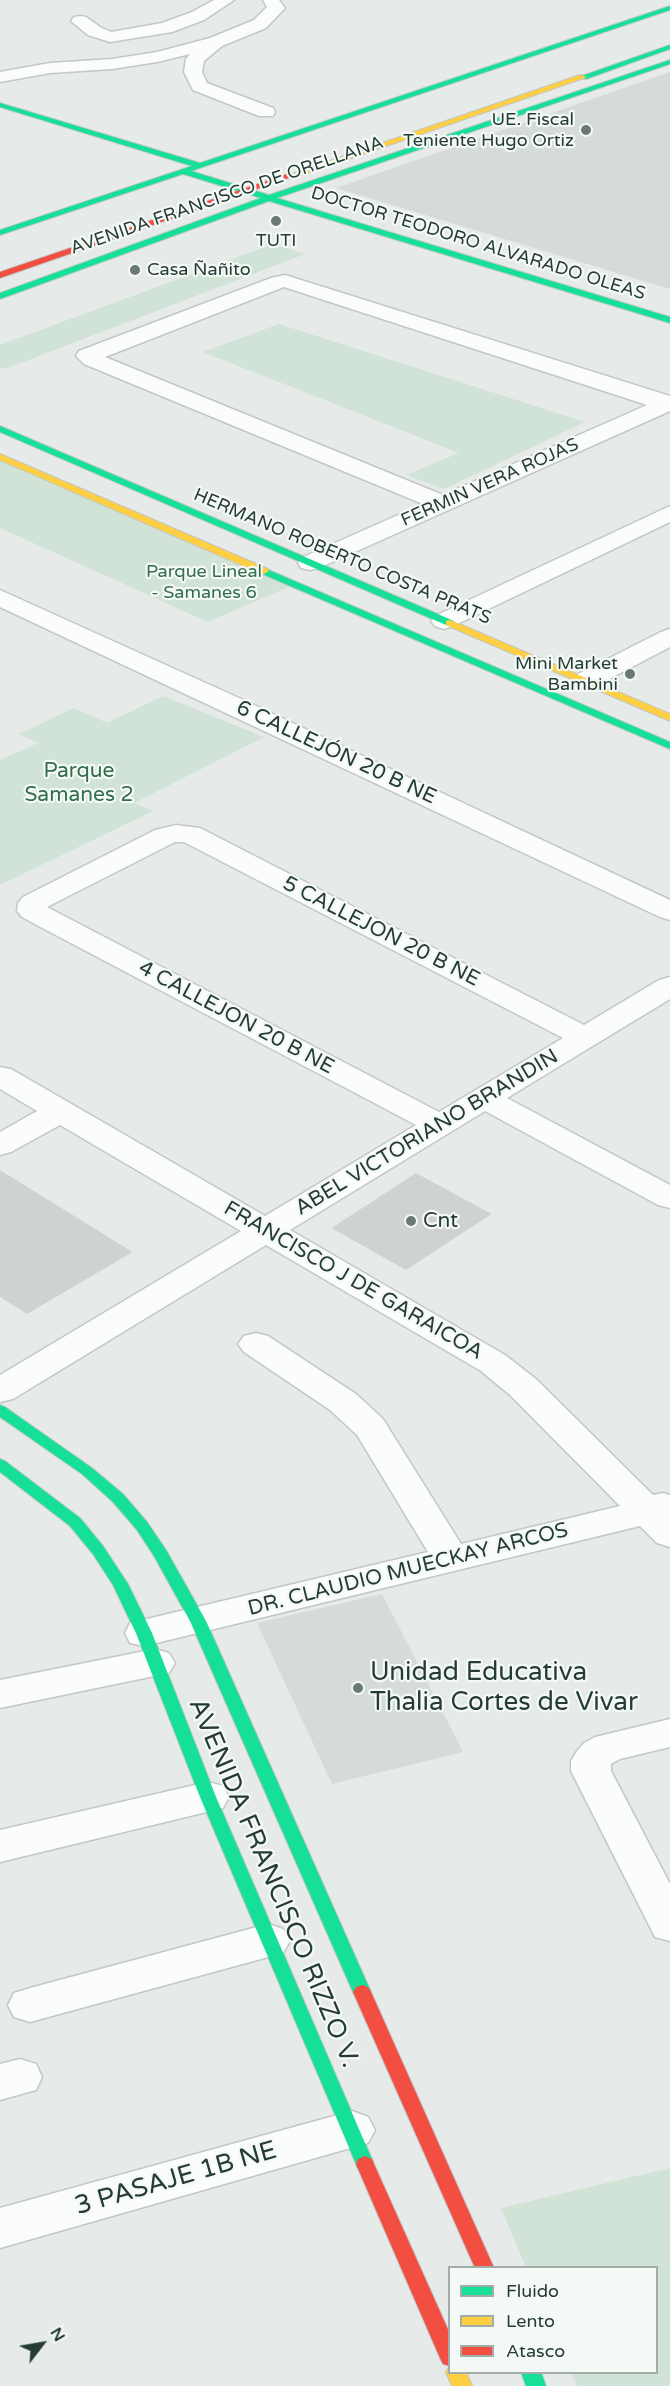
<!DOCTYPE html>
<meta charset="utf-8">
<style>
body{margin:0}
#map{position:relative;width:670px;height:2386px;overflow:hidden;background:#e6eae8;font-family:"Varela Round",sans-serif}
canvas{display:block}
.legend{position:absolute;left:448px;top:2266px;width:210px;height:108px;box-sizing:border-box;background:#f4f9f6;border:2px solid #a1ada9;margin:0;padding:8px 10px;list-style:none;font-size:18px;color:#253c36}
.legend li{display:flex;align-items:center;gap:12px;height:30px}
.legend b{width:30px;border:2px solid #a1ada9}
.north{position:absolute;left:12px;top:2314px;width:60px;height:60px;-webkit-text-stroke:4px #f4f9f6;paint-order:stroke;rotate:59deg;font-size:16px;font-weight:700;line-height:24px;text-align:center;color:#253c36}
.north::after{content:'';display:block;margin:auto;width:21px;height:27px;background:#253c36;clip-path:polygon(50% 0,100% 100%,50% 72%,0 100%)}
</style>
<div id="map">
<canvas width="670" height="2386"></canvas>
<ul class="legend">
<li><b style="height:8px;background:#16e098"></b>Fluido</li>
<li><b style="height:8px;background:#ffcf43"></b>Lento</li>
<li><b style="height:8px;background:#f24e42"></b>Atasco</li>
</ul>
<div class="north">N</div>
</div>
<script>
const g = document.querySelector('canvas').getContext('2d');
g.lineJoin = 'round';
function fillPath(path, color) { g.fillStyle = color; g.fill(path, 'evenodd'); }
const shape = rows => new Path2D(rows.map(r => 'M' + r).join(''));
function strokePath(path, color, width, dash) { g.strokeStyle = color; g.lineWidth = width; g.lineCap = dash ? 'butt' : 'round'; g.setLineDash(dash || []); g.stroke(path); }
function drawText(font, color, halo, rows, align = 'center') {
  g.font = font + ' "Varela Round",sans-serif'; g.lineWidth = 4.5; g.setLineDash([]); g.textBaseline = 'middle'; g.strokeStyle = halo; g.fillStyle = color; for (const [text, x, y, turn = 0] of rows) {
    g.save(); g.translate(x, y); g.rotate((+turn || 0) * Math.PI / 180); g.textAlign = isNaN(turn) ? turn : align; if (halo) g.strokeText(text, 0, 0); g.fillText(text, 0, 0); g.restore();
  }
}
fillPath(shape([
 [670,72,670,289,336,188],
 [382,1594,463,1752,332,1784,257,1623]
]), '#d4dbd8');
fillPath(shape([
 [273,244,305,254,5,369,0,367,0,345],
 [279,324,585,422,444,489,406,475,459,453,203,352],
 [0,458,295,584,208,622,0,528],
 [163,696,264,737,134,803,153,811,0,885,0,760,38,743,19,734,74,708,107,723],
 [670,2168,670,2386,577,2386,571,2373,656,2372,656,2268,526,2267,501,2208]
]), '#d1e2d6');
const building = shape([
 [0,1171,131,1252,27,1313,0,1296,0,1171],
 [416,1174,490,1214,406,1269,333,1228,416,1174]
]);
fillPath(building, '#ced3d1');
strokePath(building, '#cfd3d1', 1.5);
const street = shape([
 [214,0,234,0,204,20,172,32,110,42,88,35,71,21,74,17,80,16,86,17,100,27,111,32,162,23,192,12,214,0],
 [263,0,279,0,285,8,266,28,222,46,204,61,202,72,207,83,273,108,275,112,273,116,259,116,193,90,184,72,186,59,190,54,157,62,112,69,50,73,0,82,0,72,50,63,112,59,157,52,210,38,254,20,267,7,263,0],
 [285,275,670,396,670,411,319,568,310,570,301,568,298,563,301,558,423,504,84,364,76,356,79,351,271,278,285,275],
 [284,287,647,405,443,495,105,357,284,287],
 [670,506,670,522,453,626,444,629,435,626,431,621,435,616,670,506],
 [0,590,250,703,670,900,670,920,660,917,0,607,0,590],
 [670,629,670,647,594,687,585,689,576,687,572,681,576,675,661,632,670,629],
 [176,825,200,828,584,1025,659,980,670,977,670,999,507,1098,670,1185,670,1208,658,1205,485,1111,290,1230,505,1355,536,1379,653,1495,663,1493,670,1495,670,1547,657,1543,640,1526,144,1646,130,1643,125,1633,130,1623,428,1552,357,1435,330,1410,244,1352,238,1344,244,1336,256,1333,268,1336,356,1394,383,1419,461,1544,620,1506,510,1395,481,1371,266,1245,13,1399,0,1402,0,1375,241,1231,60,1125,11,1152,0,1155,0,1132,37,1111,0,1089,0,1067,11,1069,265,1216,416,1125,31,922,22,917,17,911,18,903,23,897,155,830,176,825],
 [175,842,184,842,563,1038,439,1112,47,907,175,842],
 [155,1649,169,1653,175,1663,169,1673,0,1708,0,1680,155,1649],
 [670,1719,670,1747,620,1759,611,1764,611,1771,670,1884,670,1941,655,1937,571,1771,571,1761,577,1751,584,1743,595,1737,670,1719],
 [208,1782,223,1786,229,1797,223,1808,0,1862,0,1830,208,1782],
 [268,1924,283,1929,290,1941,283,1953,30,2022,14,2017,8,2005,14,1993,30,1988,268,1924],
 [20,2059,36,2064,42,2077,36,2090,0,2100,0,2064,20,2059],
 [352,2111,368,2117,375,2130,368,2143,0,2248,0,2208,352,2111]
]);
const fast = shape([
 [670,6,670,10,191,171,269,195,670,60,670,64,277,198,670,317,670,323,269,201,0,299,0,293,261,198,183,174,0,235,0,230,192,166,0,107,0,103,200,163,670,6],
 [670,45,670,49,586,79,579,77,670,45],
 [0,426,454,621,455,623,450,626,446,625,0,432,0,426],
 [264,568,670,742,670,749,260,573,259,571,264,568],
 [0,1405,5,1407,92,1468,123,1494,147,1522,166,1550,206,1621,371,1992,368,1997,362,1999,356,1997,353,1992,190,1621,154,1556,137,1530,113,1502,82,1474,0,1417,0,1405],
 [0,1459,5,1461,80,1518,103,1546,128,1584,152,1633,216,1797,374,2164,372,2169,365,2172,358,2169,356,2164,200,1797,136,1633,113,1585,93,1554,70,1526,0,1472,0,1459],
 [521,2372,541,2372,546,2386,526,2386,521,2372]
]);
const slow = shape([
 [580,75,587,77,293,178,286,176,580,75],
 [0,454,268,569,269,571,264,574,260,573,0,460,0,454],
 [450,620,670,714,670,721,446,625,446,621,450,620],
 [450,2366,450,2372,466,2372,472,2386,452,2386,446,2372,450,2366]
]);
const jam = shape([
 [287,174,294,176,0,278,0,272,287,174],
 [362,1985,368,1987,371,1992,494,2268,475,2268,353,1992,356,1987,362,1985],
 [365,2156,372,2159,374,2164,450,2334,450,2366,443,2364,440,2358,356,2164,358,2159,365,2156]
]);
strokePath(street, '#c3c7c5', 3);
strokePath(fast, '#c1c7c5', 2);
strokePath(slow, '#c1c7c5', 2);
strokePath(jam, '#c1c7c5', 2);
fillPath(street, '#fbfcfc');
fillPath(fast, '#16e098');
fillPath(slow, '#ffcf43');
fillPath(jam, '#f24e42');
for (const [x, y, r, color] of [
 [586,130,6,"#697974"],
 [276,221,6,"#697974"],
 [135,270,6,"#697974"],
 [630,674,6,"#697974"],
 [411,1221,6,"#697974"],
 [358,1688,6,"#697974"]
]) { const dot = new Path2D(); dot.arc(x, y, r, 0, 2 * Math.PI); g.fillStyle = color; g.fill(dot); strokePath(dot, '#f4f9f6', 2); }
drawText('18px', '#253c36', '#f4f9f6', [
 ["UE. Fiscal",574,120],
 ["Teniente Hugo Ortiz",574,141],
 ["TUTI",276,241,"center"],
 ["Casa Ñañito",147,270,"left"],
 ["Mini Market",618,664],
 ["Bambini",618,685]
], 'right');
drawText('18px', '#253c36', '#f4f9f6', [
 ["AVENIDA FRANCISCO DE ORELLANA",227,196,-19],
 ["DOCTOR TEODORO ALVARADO OLEAS",478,244,17],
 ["FERMIN VERA ROJAS",490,483,-24],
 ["HERMANO ROBERTO COSTA PRATS",342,557,23]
]);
drawText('18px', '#336e4c', '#f4f9f6', [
 ["Parque Lineal",204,572],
 ["- Samanes 6",204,593]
]);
drawText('21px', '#253c36', '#f4f9f6', [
 ["6 CALLEJÓN 20 B NE",336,753,25],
 ["5 CALLEJON 20 B NE",381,932,27],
 ["4 CALLEJON 20 B NE",236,1018,28],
 ["ABEL VICTORIANO BRANDIN",427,1133,-31],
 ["FRANCISCO J DE GARAICOA",353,1281,30],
 ["DR. CLAUDIO MUECKAY ARCOS",408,1570,-14]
]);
drawText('21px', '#336e4c', '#f4f9f6', [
 ["Parque",79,771],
 ["Samanes 2",79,795]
]);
drawText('21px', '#253c36', '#f4f9f6', [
 ["Cnt",423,1221]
], 'left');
drawText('26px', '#253c36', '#f4f9f6', [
 ["Unidad Educativa",370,1673],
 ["Thalia Cortes de Vivar",370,1703]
], 'left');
drawText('26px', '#253c36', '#f4f9f6', [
 ["AVENIDA FRANCISCO RIZZO V.",273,1883,67],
 ["3 PASAJE 1B NE",176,2179,-16]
]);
</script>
